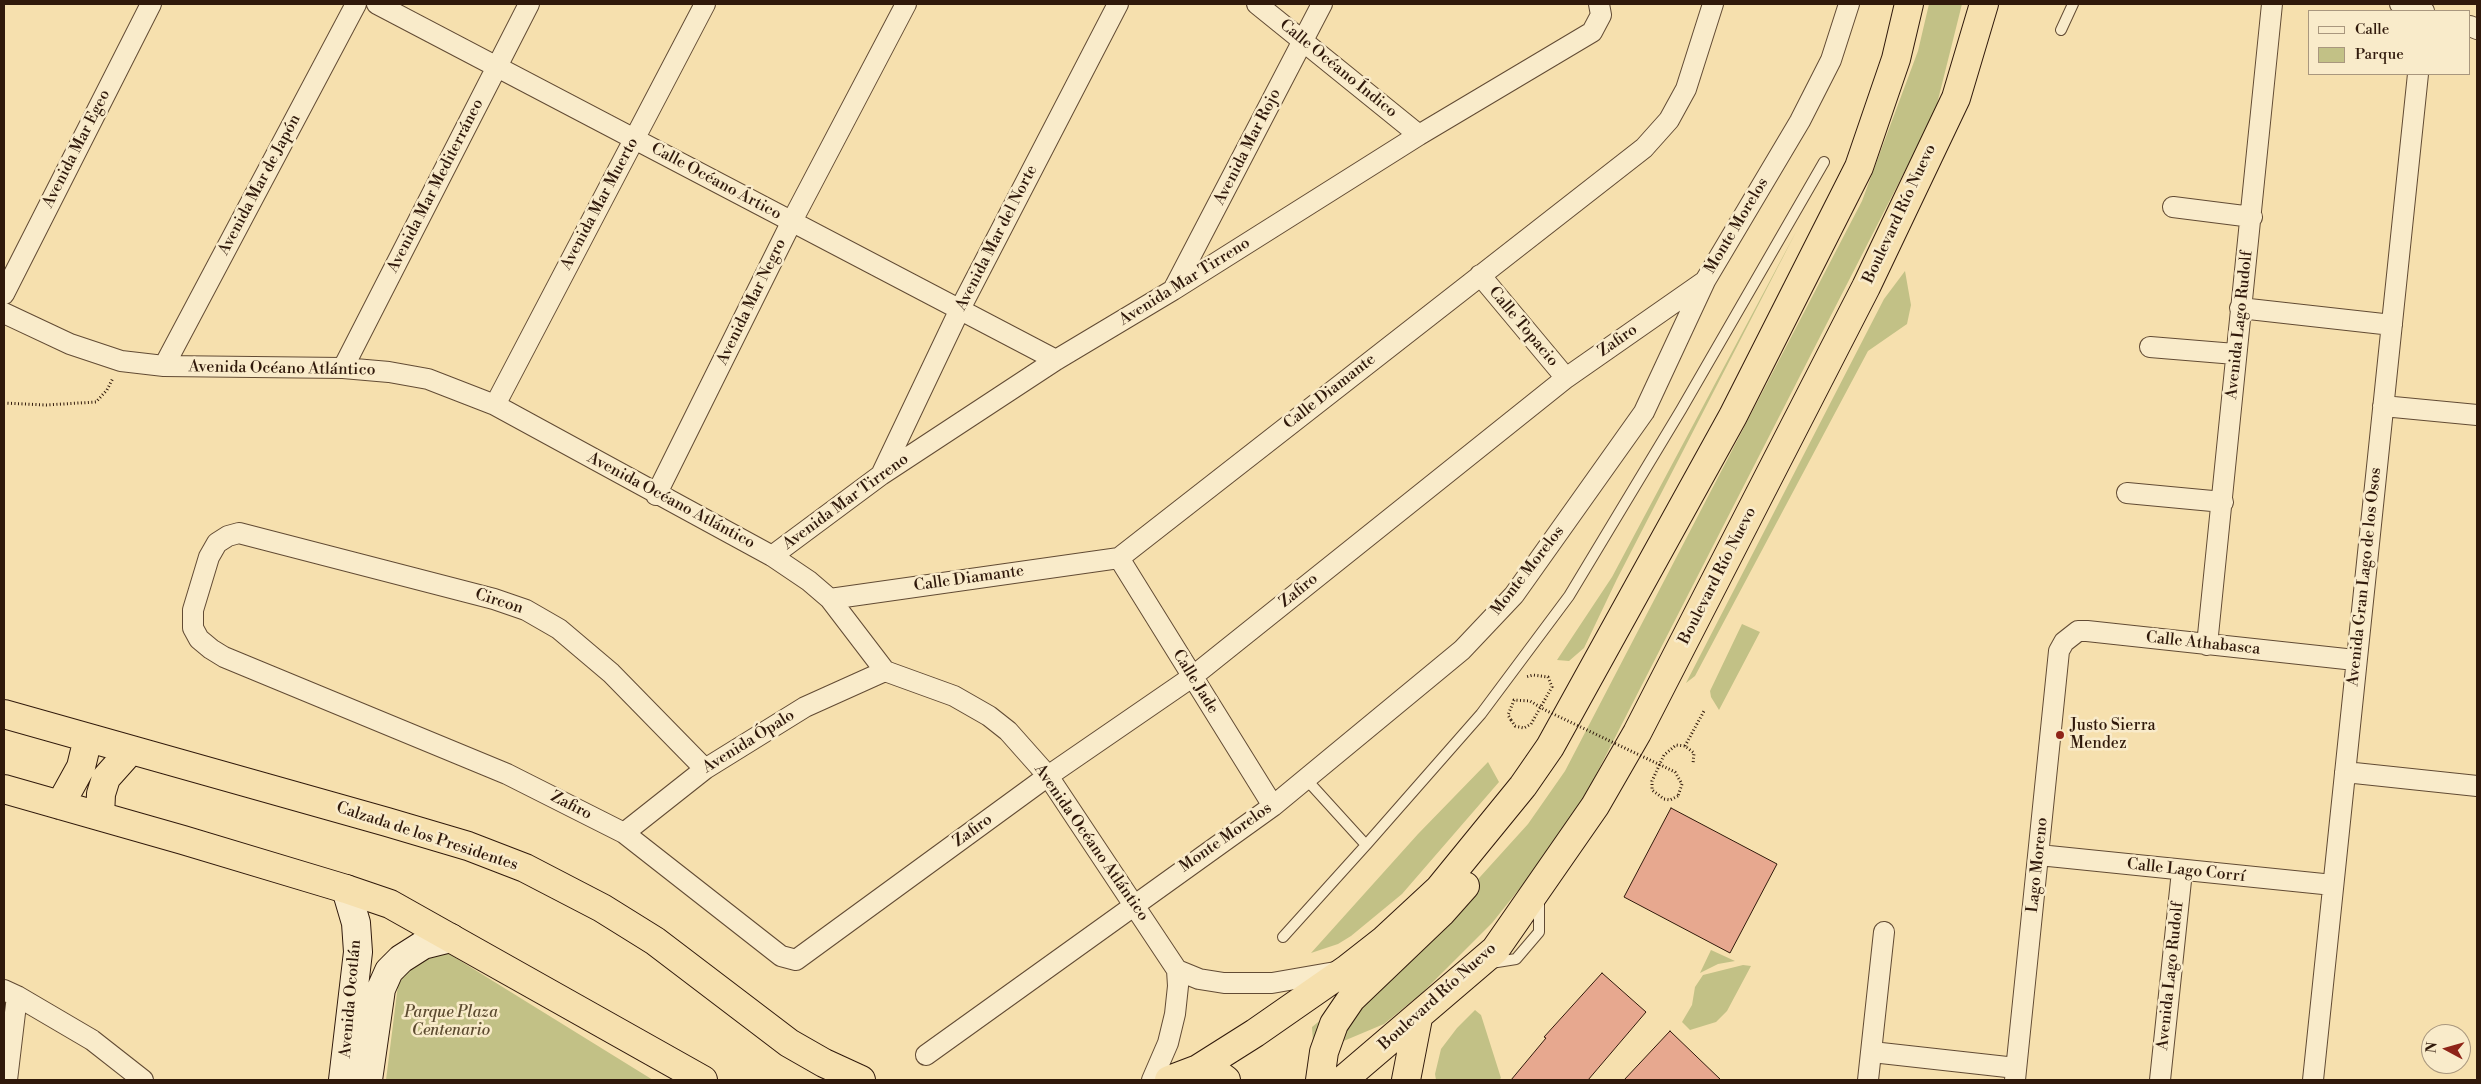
<!DOCTYPE html>
<meta charset="utf-8">
<style>
body{margin:0}
#map{position:relative;width:2481px;height:1084px;overflow:hidden;background:#f6e0ae;font-family:"Libre Bodoni",serif}
canvas{display:block}
.frame{position:absolute;inset:0;border:5px solid #30190b;pointer-events:none}
.legend{position:absolute;left:2308px;top:10px;width:162px;height:65px;box-sizing:border-box;background:#f9ebca;border:1px solid #a9977e;margin:0;padding:6px 9px;list-style:none;font-size:15px;color:#30190b}
.legend li{display:flex;align-items:center;gap:10px;height:25px}
.legend b{width:25px;border:1px solid #a9977e}
.north{position:absolute;left:2421px;top:1024px;width:50px;height:50px;box-sizing:border-box;background:#f9ebca;border:1px solid #a9977e;border-radius:50%;rotate:276deg;font-size:14px;font-weight:700;line-height:20px;text-align:center;color:#30190b}
.north::after{content:'';display:block;margin:auto;width:18px;height:22px;background:#8f2418;clip-path:polygon(50% 0,100% 100%,50% 72%,0 100%)}
</style>
<div id="map">
<canvas width="2481" height="1084"></canvas>
<div class="frame"></div>
<ul class="legend">
<li><b style="height:6px;background:#f9ebca"></b>Calle</li>
<li><b style="height:14px;background:#c2c186"></b>Parque</li>
</ul>
<div class="north">N</div>
</div>
<script>
const g = document.querySelector('canvas').getContext('2d');
g.lineJoin = 'round';
function fillPath(path, color) { g.fillStyle = color; g.fill(path, 'evenodd'); }
const shape = rows => new Path2D(rows.map(r => 'M' + r).join(''));
function strokePath(path, color, width, dash) { g.strokeStyle = color; g.lineWidth = width; g.lineCap = dash ? 'butt' : 'round'; g.setLineDash(dash || []); g.stroke(path); }
function drawText(font, color, halo, rows, align = 'center') {
  g.font = font + ' "Libre Bodoni",serif'; g.lineWidth = 5; g.setLineDash([]); g.textBaseline = 'middle'; g.strokeStyle = halo; g.fillStyle = color; for (const [text, x, y, turn = 0] of rows) {
    g.save(); g.translate(x, y); g.rotate((+turn || 0) * Math.PI / 180); g.textAlign = isNaN(turn) ? turn : align; if (halo) g.strokeText(text, 0, 0); g.fillText(text, 0, 0); g.restore();
  }
}
fillPath(shape([
 [1929,4,1962,4,1935,112,1581,804,1528,878,1492,923,1422,993,1384,1024,1327,1048,1318,1047,1313,1042,1312,1027,1432,930,1528,824,1565,771,1862,201,1918,51],
 [1797,230,1617,579,1584,648,1569,661,1557,660,1612,577],
 [1905,271,1911,305,1907,324,1868,351,1695,676,1686,683,1884,299],
 [1742,624,1760,632,1719,710,1711,697,1710,691],
 [1488,762,1499,782,1402,894,1351,936,1338,944,1311,953,1418,834],
 [1711,950,1735,961,1718,964,1700,973],
 [446,952,653,1080,386,1080,399,977,422,955],
 [1743,965,1751,966,1727,1011,1716,1022,1690,1030,1682,1022,1692,1005,1695,987,1703,975],
 [1475,1010,1481,1015,1501,1078,1499,1080,1436,1080,1435,1074,1441,1049,1457,1028]
]), '#c2c186');
const building = shape([
 [1671,808,1777,864,1730,953,1624,897,1671,808],
 [1602,973,1646,1012,1588,1080,1511,1080,1546,1038,1544,1037,1602,973],
 [1670,1031,1721,1080,1624,1080,1670,1031]
]);
fillPath(building, '#e7a88f');
strokePath(building, '#30190b', 1);
const lane = shape([
 [2061,30,2073,4],
 [1366,845,1481,714,1569,596,1681,410,1824,162],
 [1283,937,1366,845,1306,779],
 [1491,963,1516,959,1539,932,1539,897]
]);
const street = shape([
 [377,4,1056,360],
 [1257,4,1419,135],
 [2400,4,2424,11],
 [2470,26,2477,29],
 [2173,207,2252,217],
 [1480,275,1566,378],
 [1173,290,1322,4],
 [4,294,151,4],
 [2240,308,2392,325],
 [4,313,70,344,121,361,164,366,343,368,389,372,428,379,495,405,772,556,809,581,830,599,885,671,954,696,989,716,1008,731,1048,776,1177,970,1178,986,1175,1014,1168,1043,1152,1080],
 [2150,347,2235,354],
 [164,366,356,4],
 [343,368,529,4],
 [495,405,705,4],
 [2383,406,2477,415],
 [882,473,960,309,1118,4],
 [2127,493,2223,502],
 [656,495,792,221,906,4],
 [772,556,881,475,1056,360,1173,290,1419,135,1592,32,1601,15,1599,4],
 [1119,558,1273,806],
 [830,599,1119,558,1644,148,1669,120,1686,89,1713,4],
 [2207,645,2272,4],
 [705,769,611,673,559,629,526,610,494,599,239,533,228,536,217,543,209,557,193,610,193,628,199,639,211,649,224,657,507,774,624,833,781,956,796,960,1048,776,1192,677,1566,378,1705,281],
 [2345,772,2477,786],
 [624,833,705,769,805,707,885,671],
 [2039,855,2333,885],
 [1177,970,1199,979,1224,983,1272,983,1341,971],
 [4,990,17,996,92,1040,143,1080],
 [1872,1052,2016,1068],
 [926,1055,1273,806,1462,650,1514,595,1644,412,1705,281,1800,121,1831,60,1849,4],
 [7,1080,17,996],
 [1868,1080,1884,932],
 [2015,1080,2059,651,2064,642,2078,631,2087,631,2355,660],
 [2160,1080,2182,871],
 [2313,1080,2418,74]
]);
const secondary = shape([
 [343,1080,358,952,356,923,346,889],
 [368,1080,381,989,389,971,401,959,423,945,451,938]
]);
const highway = shape([
 [4,714,387,822,468,846,525,868,602,908,655,941,789,1043,824,1063,861,1080],
 [4,789,183,840,346,889,390,904,703,1080],
 [60,805,81,767,88,738],
 [100,816,101,794,106,778,131,750],
 [1198,1069,1218,1074,1226,1080],
 [1169,1080,1198,1069,1255,1033,1347,969,1384,940,1439,889,1523,786,1550,747,1733,416,1859,167,1896,59,1909,4],
 [1320,1080,1324,1052,1334,1024,1351,999,1441,913,1465,886],
 [1343,1080,1495,950,1595,806,1637,733,1866,287,1956,98,1984,4],
 [1406,1080,1418,1018]
]);
strokePath(lane, '#624b34', 12);
strokePath(street, '#624b34', 22);
strokePath(secondary, '#30190b', 30);
strokePath(highway, '#30190b', 30);
strokePath(shape([
 [4,403,46,405,96,402,107,390,113,378],
 [1511,720,1515,726,1524,728,1531,724,1552,687,1548,677,1533,675,1526,677],
 [1685,746,1704,711],
 [1678,796,1670,800,1664,799,1652,790,1652,781,1664,755,1676,745,1685,746,1694,753,1693,764]
]), '#30190b', 3, [1, 2.5]);
strokePath(lane, '#f9ebca', 10);
strokePath(street, '#f9ebca', 20);
strokePath(secondary, '#f9ebca', 28);
strokePath(highway, '#f6e0ae', 28);
strokePath(shape([
 [1511,720,1508,715,1514,700,1530,701,1545,710,1675,772,1682,784,1678,796]
]), '#30190b', 3, [1, 2.5]);
for (const [x, y, r, color] of [
 [2060,735,5,"#8f2418"]
]) { const dot = new Path2D(); dot.arc(x, y, r, 0, 2 * Math.PI); g.fillStyle = color; g.fill(dot); strokePath(dot, '#f9ebca', 2); }
drawText('16px', '#30190b', '#f9ebca', [
 ["Calle Océano Índico",1338,69,39],
 ["Avenida Mar Rojo",1248,147,-63],
 ["Avenida Mar Egeo",77,149,-63],
 ["Calle Océano Ártico",716,182,28],
 ["Avenida Mar de Japón",260,185,-62],
 ["Avenida Mar Mediterráneo",436,186,-63],
 ["Avenida Mar Muerto",600,204,-62],
 ["Boulevard Río Nuevo",1900,214,-65],
 ["Monte Morelos",1737,226,-59],
 ["Avenida Mar del Norte",997,238,-63],
 ["Avenida Mar Tirreno",1185,282,-32],
 ["Avenida Mar Negro",752,302,-64],
 ["Avenida Lago Rudolf",2240,325,-84],
 ["Calle Topacio",1523,327,50],
 ["Zafiro",1618,341,-35],
 ["Avenida Océano Atlántico",282,369,1],
 ["Calle Diamante",1330,392,-38],
 ["Avenida Océano Atlántico",671,501,28],
 ["Avenida Mar Tirreno",846,502,-36],
 ["Monte Morelos",1528,571,-52],
 ["Boulevard Río Nuevo",1718,576,-63],
 ["Avenida Gran Lago de los Osos",2365,577,-84],
 ["Calle Diamante",969,579,-8],
 ["Zafiro",1299,591,-39],
 ["Circon",499,602,18],
 ["Calle Athabasca",2203,644,6],
 ["Calle Jade",1195,682,58],
 ["Avenida Ópalo",749,742,-32],
 ["Zafiro",571,806,27],
 ["Zafiro",973,831,-36],
 ["Calzada de los Presidentes",427,837,18],
 ["Monte Morelos",1226,838,-35],
 ["Avenida Océano Atlántico",1091,843,55],
 ["Lago Moreno",2038,865,-84],
 ["Calle Lago Corrí",2186,871,6],
 ["Avenida Lago Rudolf",2171,976,-84],
 ["Boulevard Río Nuevo",1438,997,-42],
 ["Avenida Ocotlán",351,999,-85]
]);
drawText('16px', '#30190b', '#f9ebca', [
 ["Justo Sierra",2070,726],
 ["Mendez",2070,744]
], 'left');
drawText('italic 16px', '#5c4b30', '#f9ebca', [
 ["Parque Plaza",451,1013],
 ["Centenario",451,1031]
]);
</script>
